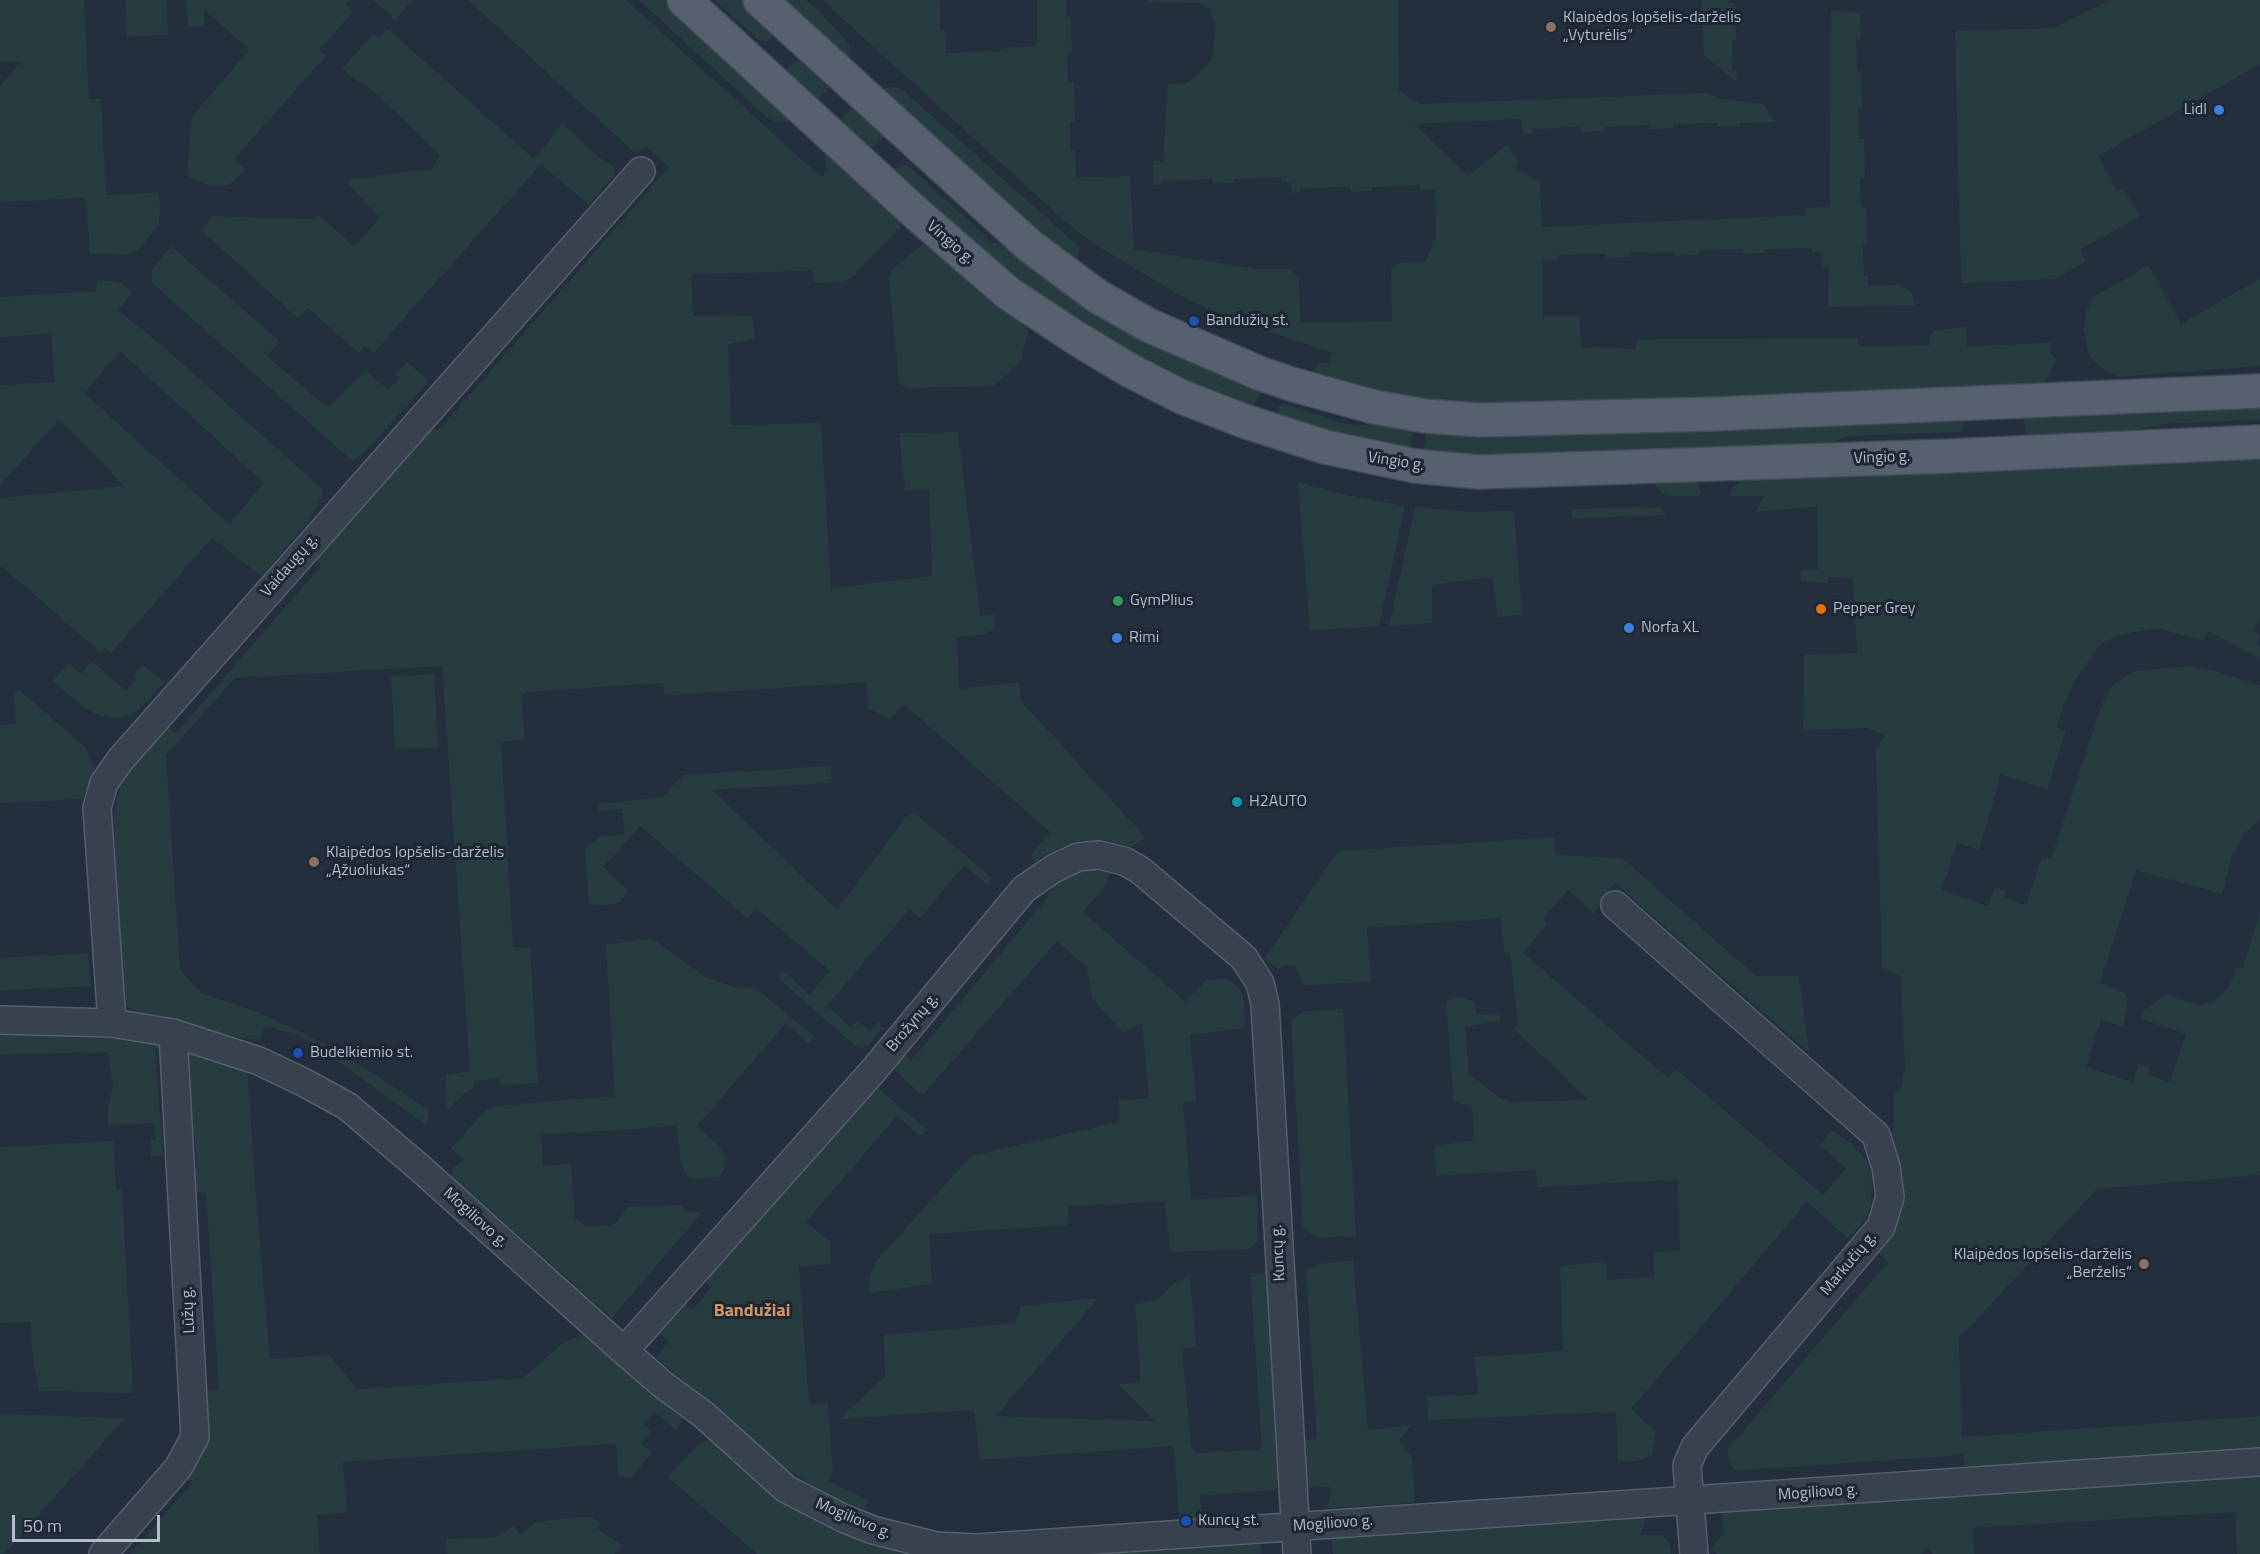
<!DOCTYPE html>
<meta charset="utf-8">
<style>
body{margin:0}
#map{position:relative;width:2260px;height:1554px;overflow:hidden;background:#242f3e;font-family:"Titillium Web",sans-serif}
canvas{display:block}
.scale{position:absolute;left:12px;top:1515px;width:148px;height:27px;box-sizing:border-box;border:3px solid #b4bcc9;border-top:0;padding-left:8px;font-size:18px;line-height:21px;white-space:nowrap;color:#b4bcc9;-webkit-text-stroke:4px #1d2633;paint-order:stroke}
</style>
<div id="map">
<canvas width="2260" height="1554"></canvas>
<div class="scale">50 m</div>
</div>
<script>
const g = document.querySelector('canvas').getContext('2d');
g.lineJoin = 'round';
function fillPath(path, color) { g.fillStyle = color; g.fill(path, 'evenodd'); }
const shape = rows => new Path2D(rows.map(r => 'M' + r).join(''));
function strokePath(path, color, width, dash) { g.strokeStyle = color; g.lineWidth = width; g.lineCap = dash ? 'butt' : 'round'; g.setLineDash(dash || []); g.stroke(path); }
function drawText(font, color, halo, rows, align = 'center') {
  g.font = font + ' "Titillium Web",sans-serif'; g.lineWidth = 6; g.setLineDash([]); g.textBaseline = 'middle'; g.strokeStyle = halo; g.fillStyle = color; for (const [text, x, y, turn = 0] of rows) {
    g.save(); g.translate(x, y); g.rotate((+turn || 0) * Math.PI / 180); g.textAlign = isNaN(turn) ? turn : align; if (halo) g.strokeText(text, 0, 0); g.fillText(text, 0, 0); g.restore();
  }
}
fillPath(shape([
 [0,0,84,0,89,99,101,99,106,195,159,192,160,210,159,224,139,249,129,255,90,254,86,198,0,202,0,86,21,62,0,62],
 [126,0,167,0,168,35,127,36],
 [186,0,350,0,346,6,353,12,319,50,326,56,234,159,246,170,229,185,210,186,187,176,192,117,249,50,204,9,204,26,188,27],
 [373,0,412,0,395,20],
 [468,0,626,0,821,177,827,170,824,156,828,149,902,215,899,228,854,276,843,282,814,283,812,271,691,274,693,316,752,315,755,339,728,344,731,425,821,423,831,588,932,576,929,490,905,490,899,433,958,432,980,616,996,615,994,628,986,634,957,638,959,689,1019,682,1021,701,1145,837,1132,847,1105,840,1075,841,1040,858,1035,863,1031,855,1050,832,904,704,889,720,868,708,866,682,664,696,663,683,527,692,521,695,525,740,501,742,513,947,530,947,538,1083,501,1085,500,1079,474,1081,474,1088,462,1095,449,1109,447,1107,446,1075,470,1071,442,666,235,678,166,755,180,969,201,993,257,1012,319,1041,388,1083,427,1108,429,1116,426,1125,312,1042,295,1034,265,1026,260,1040,235,1037,133,1010,123,1004,118,993,114,813,120,789,162,724,176,733,321,566,315,554,324,542,329,545,426,428,439,430,669,167,645,146,636,154],
 [639,0,664,0,792,116,787,122,776,122,767,118],
 [715,0,743,0,771,25,774,33,771,39,766,42,758,40],
 [777,0,806,0,817,9,850,45,849,57,845,62],
 [822,0,945,0,940,1,940,30,945,31,946,53,1001,51,1003,48,1037,46,1037,0,1066,0,1066,16,1071,17,1072,52,1067,53,1068,82,1074,82,1075,121,1070,122,1070,151,1075,151,1076,177,1130,176,1134,249,1258,269,1290,269,1296,274,1299,280,1300,322,1392,321,1391,270,1396,264,1401,263,1425,262,1436,237,1435,191,1420,190,1419,185,1372,187,1372,191,1351,192,1350,187,1300,188,1300,192,1292,193,1290,182,1281,182,1281,177,1234,179,1234,183,1213,184,1212,179,1162,181,1162,185,1153,185,1153,161,1163,161,1168,83,1186,84,1212,59,1216,27,1210,9,1198,3,1147,2,1146,0,1398,0,1399,91,1420,104,1706,93,1717,98,1764,104,1775,122,1740,123,1740,127,1718,127,1718,123,1673,124,1673,128,1650,129,1649,125,1606,127,1605,131,1581,132,1581,127,1533,129,1533,134,1523,134,1521,119,1414,124,1468,176,1508,144,1518,161,1516,170,1540,182,1542,227,1805,215,1806,208,1830,207,1831,10,1860,13,1861,39,1856,40,1857,71,1861,72,1862,108,1858,108,1859,139,1864,139,1865,177,1860,177,1861,207,1866,208,1867,244,1863,245,1864,276,1868,276,1868,286,1898,285,1911,291,1915,305,1828,307,1829,268,1823,267,1822,252,1812,252,1812,248,1765,249,1765,253,1744,254,1743,249,1699,250,1699,255,1675,256,1675,252,1631,253,1631,257,1607,258,1606,254,1558,255,1558,260,1543,261,1543,316,1579,316,1582,347,1635,349,1638,339,1858,338,1858,346,1930,345,1930,334,1935,330,1966,327,1967,346,2051,343,2050,352,2056,359,2049,374,2043,382,2031,389,1457,408,1403,400,1309,375,1320,363,1329,362,1332,353,1237,321,1181,296,1101,248,1069,225],
 [1702,0,1730,0,1730,3,1735,3,1736,40,1732,40,1733,71,1737,71,1737,82,1704,55],
 [2111,0,2260,0,2260,64,2098,156,2118,192,2124,189,2140,217,2080,249,2085,262,2056,279,1961,283,1955,31,2054,28],
 [388,29,534,159,563,124,600,158,613,166,615,174,589,205,541,164,373,353,365,346,359,353,308,308,298,318,202,231,212,216,315,219,320,215,354,247,380,217,348,184,351,179,432,169,440,155,374,91,351,77,342,69,373,34,378,39],
 [802,58,833,83,815,104,787,76,787,68],
 [888,87,895,87,904,91,1075,243,1079,248,1079,258,1074,265,881,93],
 [854,104,882,126,884,136,879,143,873,147,865,145,837,125],
 [901,165,909,166,992,242,1018,251,1266,387,1254,403,1254,415,1164,378,1042,305,896,174,897,168],
 [930,240,1022,318,1028,331,1021,360,994,386,907,388,899,383,889,279,892,270,924,243],
 [171,246,279,341,267,356,327,407,366,371,388,390,399,378,396,374,407,362,428,380,424,387,363,454,353,460,350,459,152,283,152,270],
 [2149,265,2181,324,2260,278,2260,366,2119,377,2107,372,2092,359,2088,352,2084,328,2087,309,2095,296],
 [97,280,114,281,123,284,132,293,118,310,166,349,322,489,322,497,310,520,261,576,212,538,111,653,105,647,100,652,0,565,0,498,124,486,59,420,0,485,0,385,55,382,51,334,0,337,0,297,96,291],
 [120,351,264,483,229,524,84,393],
 [2260,403,2260,420,2165,424,2096,437,2026,440,2024,414],
 [1283,404,1347,424,1415,427,1409,453,1280,422,1278,407],
 [1963,419,1965,426,1960,432,1850,436,1823,445,1576,458,1422,456,1427,428],
 [2260,454,2260,618,2254,632,2260,634,2257,644,2260,646,2260,658,2207,631,2204,641,2157,628,2119,635,2100,645,2073,683,2056,727,2066,730,2047,790,2001,774,1979,850,1957,843,1942,890,1988,906,1995,887,2006,891,2004,898,2026,905,2042,857,2051,859,2102,704,2113,684,2136,671,2189,666,2214,671,2260,685,2260,819,2245,833,2232,855,2222,894,2136,870,2100,983,2125,993,2128,1001,2123,1027,2101,1020,2086,1067,2133,1082,2139,1064,2150,1067,2148,1075,2170,1082,2186,1034,2141,1019,2144,1011,2165,994,2199,1005,2213,1002,2227,989,2238,967,2243,968,2260,912,2260,1175,2097,1189,1959,1339,1962,1437,2260,1416,2260,1448,1966,1468,1963,1455,1735,1471,1728,1460,1728,1449,1888,1262,1875,1249,1887,1146,1894,1125,1894,1093,1901,1089,1905,1067,1901,977,1882,968,1876,750,1885,735,1867,728,1803,730,1804,655,1857,653,1853,578,1828,577,1827,583,1801,582,1800,570,1818,569,1817,507,1755,512,1764,496,1730,496,1732,488,1750,474],
 [1696,479,1701,494,1697,496,1668,496,1661,493,1653,481],
 [1298,482,1342,494,1405,506,1379,626,1310,631],
 [1415,507,1469,512,1514,511,1522,615,1497,617,1493,577,1432,585,1432,623,1389,626],
 [1661,507,1666,515,1572,519,1572,509],
 [92,661,126,691,137,679,134,675,142,665,165,682,138,711,117,719,98,715,83,707,53,681,68,663,81,674],
 [434,674,438,747,395,749,391,676],
 [18,689,85,747,94,769,83,799,0,803,0,725,16,724,14,694],
 [831,766,832,783,712,790,837,910,906,817,912,814,916,814,992,878,987,884,964,865,920,918,909,909,827,1006,851,1027,857,1021,870,1031,879,1021,882,1028,868,1046,861,1048,855,1046,778,978,783,971,810,995,830,971,756,908,747,918,640,826,603,867,628,891,619,903,604,905,589,904,585,849,601,836,625,834,622,809,598,811,599,804,663,797,683,775],
 [1554,837,1555,855,1622,858,1756,976,1799,976,1809,1052,1615,883,1607,892,1594,914,1568,890,1543,918,1547,924,1523,953,1668,1078,1676,1069,1823,1195,1846,1168,1820,1145,1832,1130,1852,1144,1869,1163,1872,1181,1871,1205,1865,1220,1848,1239,1807,1202,1631,1409,1656,1432,1652,1455,1637,1461,1618,1462,1616,1412,1428,1420,1427,1397,1479,1394,1474,1357,1563,1351,1560,1266,1602,1262,1607,1264,1607,1280,1654,1277,1654,1253,1680,1250,1678,1180,1537,1187,1536,1170,1436,1176,1434,1146,1474,1140,1472,1106,1454,1102,1446,1007,1447,1001,1453,998,1463,997,1474,1002,1476,1015,1500,1014,1500,1021,1465,1027,1469,1074,1501,1099,1511,1102,1588,1100,1514,1029,1518,1024,1510,954,1504,951,1501,918,1367,928,1371,982,1304,985,1296,967,1284,965,1279,969,1264,959,1338,851],
 [1106,862,1110,874,1103,888,1083,912,1186,1002,1207,979,1230,980,1239,988,1243,995,1246,1028,1190,1035,1196,1101,1183,1103,1191,1200,1257,1195,1258,1241,1249,1249,1170,1252,1165,1201,1068,1207,1069,1225,929,1234,932,1284,869,1293,870,1276,877,1260,971,1156,1119,1122,1119,1100,1149,1098,1142,1023,1123,1032,1092,998,1087,968,1057,941,922,1096,889,1064,900,1052,911,1061,1039,908,1060,878],
 [651,938,705,977,734,987,753,988,761,992,814,1037,808,1043,786,1023,697,1126,719,1146,725,1159,724,1170,719,1177,693,1179,686,1176,680,1157,677,1126,541,1135,543,1166,571,1164,575,1218,585,1226,611,1225,617,1222,627,1207,682,1205,684,1212,702,1212,612,1318,452,1176,452,1169,463,1160,451,1148,487,1109,495,1106,615,1096,606,945],
 [88,953,91,986,0,991,0,958],
 [1343,1009,1356,1236,1320,1238,1314,1236,1303,1227,1291,1020,1305,1011],
 [47,1032,99,1034,156,1041,164,1049,155,1048,163,1155,151,1156,151,1140,156,1140,154,1123,108,1125,108,1109,113,1085,108,1052,0,1055,0,1034],
 [191,1052,247,1068,257,1211,270,1359,329,1355,357,1389,523,1378,564,1342,588,1333,682,1416,681,1423,676,1430,654,1411,644,1424,651,1431,641,1444,652,1452,630,1479,618,1475,616,1444,343,1462,347,1512,317,1515,320,1554,130,1554,193,1482,183,1475,205,1390,219,1390,206,1193,192,1192,190,1170,197,1169,195,1135,188,1134,186,1054],
 [876,1086,927,1130,920,1136,897,1116,806,1222,830,1242,831,1264,799,1267,809,1404,828,1403,833,1471,828,1481,870,1501,863,1512,822,1491,783,1467,656,1357,669,1342,660,1333,685,1305,693,1310,711,1287,704,1281],
 [113,1141,116,1189,122,1189,133,1393,39,1391,32,1353,31,1322,0,1323,0,1147],
 [1353,1260,1368,1430,1411,1425,1399,1441,1412,1458,1415,1503,1327,1508,1331,1493,1330,1487,1300,1488,1295,1442,1317,1439,1306,1271,1321,1264],
 [1271,1272,1286,1489,1200,1496,1202,1519,1179,1520,1174,1446,980,1460,974,1410,840,1419,885,1376,884,1335,1016,1323,1021,1306,1098,1298,996,1416,1155,1421,1118,1384,1141,1383,1135,1304,1156,1300,1177,1281,1190,1277,1196,1347,1182,1348,1191,1446,1196,1453,1262,1449,1250,1273],
 [0,1414,125,1418,4,1554,0,1554],
 [708,1439,775,1499,821,1523,899,1551,898,1554,757,1554,668,1477,696,1447],
 [2260,1471,2260,1554,2237,1554,2235,1512,1973,1528,1974,1554,1933,1554,1926,1548,1921,1554,1717,1554,1711,1549,1724,1533,1721,1509],
 [1647,1515,1640,1535,1663,1535,1669,1542,1671,1554,1333,1554,1331,1535],
 [580,1517,591,1517,601,1523,597,1529,623,1546,614,1554,447,1554,446,1539,496,1537,514,1526,520,1535,535,1522],
 [1261,1539,1261,1554,1117,1554,1128,1549]
]), '#263c3f');
const minor = shape([
 [1615,905,1876,1135,1886,1167,1890,1197,1881,1227,1695,1447,1687,1465,1694,1554],
 [0,1020,112,1023,173,1033,259,1061,303,1082,347,1106,421,1169,624,1351,662,1384,704,1415,786,1489,845,1519,873,1530,936,1546,976,1548,2260,1462],
 [112,1023,97,808,104,783,121,759,641,171],
 [624,1351,873,1071,1024,889,1053,869,1078,857,1099,855,1124,861,1140,870,1244,958,1260,983,1265,1004,1297,1554],
 [103,1554,178,1468,195,1437,173,1033]
]);
const major = shape([
 [684,0,917,214,1008,293,1076,338,1129,370,1182,397,1244,421,1325,447,1415,466,1479,472,1950,456,2260,442],
 [760,0,1030,246,1097,296,1148,325,1259,373,1291,384,1374,407,1425,416,1480,420,1714,414,2260,391]
]);
strokePath(minor, '#565f6c', 30);
strokePath(major, '#414a57', 36);
strokePath(minor, '#38414e', 27);
strokePath(major, '#56606e', 33);
for (const [x, y, r, color] of [
 [1551,27,6,"#8d6e63"],
 [2219,110,6,"#3f7fe0"],
 [1194,321,6,"#1a4fb4"],
 [1118,601,6,"#2e9e5b"],
 [1821,609,6,"#e8710a"],
 [1629,628,6,"#3f7fe0"],
 [1117,638,6,"#3f7fe0"],
 [1237,802,6,"#0f9aa8"],
 [314,862,6,"#8d6e63"],
 [298,1053,6,"#1a4fb4"],
 [2144,1264,6,"#8d6e63"],
 [1186,1521,6,"#1a4fb4"]
]) { const dot = new Path2D(); dot.arc(x, y, r, 0, 2 * Math.PI); g.fillStyle = color; g.fill(dot); strokePath(dot, '#1d2633', 2); }
drawText('16px', '#b4bcc9', '#1d2633', [
 ["Klaipėdos lopšelis-darželis",1563,18],
 ["„Vyturėlis“",1563,36],
 ["Lidl",2207,110,"right"],
 ["Bandužių st.",1206,321],
 ["GymPlius",1130,601],
 ["Pepper Grey",1833,609],
 ["Norfa XL",1641,628],
 ["Rimi",1129,638],
 ["H2AUTO",1249,802],
 ["Klaipėdos lopšelis-darželis",326,853],
 ["„Ąžuoliukas“",326,871],
 ["Budelkiemio st.",310,1053],
 ["Klaipėdos lopšelis-darželis",2132,1255,"right"],
 ["„Berželis“",2132,1273,"right"],
 ["Kuncų st.",1198,1521]
], 'left');
drawText('16px', '#b4bcc9', '#1d2633', [
 ["Vingio g.",950,243,41],
 ["Vingio g.",1882,458,-2],
 ["Vingio g.",1396,462,9],
 ["Vaidaugų g.",290,566,-49],
 ["Brožynų g.",913,1023,-50],
 ["Mogiliovo g.",475,1218,42],
 ["Kuncų g.",1279,1253,-93],
 ["Markučių g.",1849,1264,-50],
 ["Lūžų g.",189,1310,-93],
 ["Mogiliovo g.",1818,1493,-4],
 ["Mogiliovo g.",853,1519,23],
 ["Mogiliovo g.",1333,1524,-4]
]);
drawText('bold 18px', '#d59563', '#1d2633', [
 ["Bandužiai",752,1312]
]);
</script>
